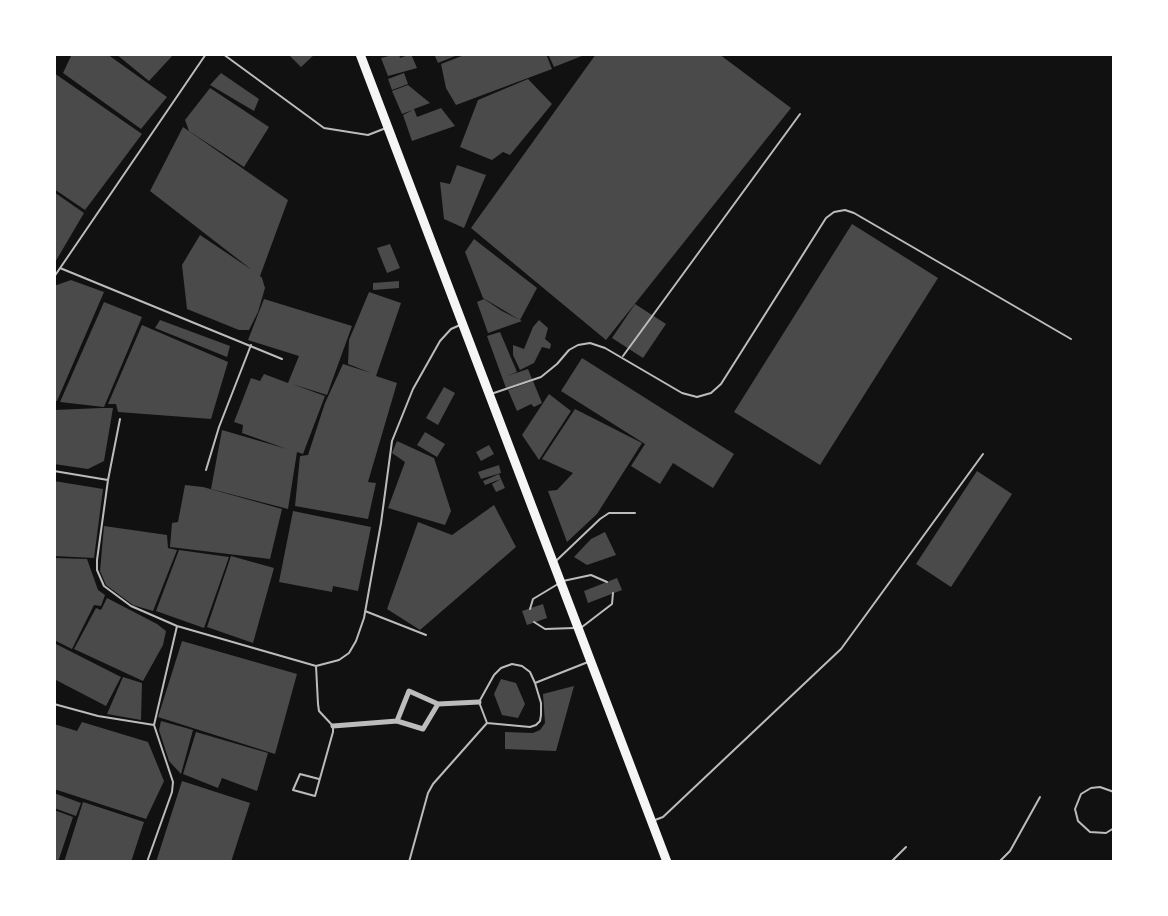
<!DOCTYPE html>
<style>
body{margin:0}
#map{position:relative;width:1168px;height:916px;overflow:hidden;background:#111;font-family:"Fira Sans",sans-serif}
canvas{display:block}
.frame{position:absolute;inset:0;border:56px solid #fff;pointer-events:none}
</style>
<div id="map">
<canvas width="1168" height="916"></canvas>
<div class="frame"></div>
</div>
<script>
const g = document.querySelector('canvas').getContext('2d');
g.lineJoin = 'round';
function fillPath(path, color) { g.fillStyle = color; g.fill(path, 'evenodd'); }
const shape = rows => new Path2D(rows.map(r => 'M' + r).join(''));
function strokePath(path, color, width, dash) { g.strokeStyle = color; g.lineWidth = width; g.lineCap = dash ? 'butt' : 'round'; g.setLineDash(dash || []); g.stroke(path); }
fillPath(shape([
 [72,54,107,54,167,97,141,129,63,73],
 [116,54,174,54,149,81],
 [288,54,315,54,301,67],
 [397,54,399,54,400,58,411,54,417,68,388,76,381,58],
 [434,54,460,54,438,63],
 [467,54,546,54,552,69,456,105,446,88,441,64],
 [548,54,587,54,554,67],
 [596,54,719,54,791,108,606,340,471,228],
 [54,73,142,134,85,210,54,189],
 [221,73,259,99,254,111,210,85],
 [404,73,408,84,392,90,388,79],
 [528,79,552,104,510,155,503,152,492,160,460,147,478,100],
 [408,85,430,103,414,109,417,117,441,108,455,126,412,141,403,115,413,110,402,114,392,91],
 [210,88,269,127,244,167,189,131,185,120],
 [183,127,288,200,260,276,262,278,265,288,258,312,249,330,239,330,187,309,182,265,200,235,252,270,150,191],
 [457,165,486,175,464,228,444,219,440,182,450,184],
 [54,192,84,213,54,264],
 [852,224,938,278,820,465,734,412],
 [474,239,537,288,520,320,483,298,465,252],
 [390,244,400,268,387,273,377,248],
 [71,280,104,292,57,401,54,401,54,286],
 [399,281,399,288,373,290,373,283],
 [369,292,401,303,376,376,397,383,368,482,376,483,368,519,295,506,300,456,308,455,325,403,343,364,371,373,348,364,349,340],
 [264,299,352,326,327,395,292,384,325,396,303,454,297,452,288,509,211,489,222,430,287,449,242,433,243,425,234,422,251,378,260,381,264,374,288,383,299,356,248,340],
 [484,299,502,311,522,321,488,333,477,302],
 [104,302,142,317,104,407,60,402],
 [635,304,666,324,643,358,612,338],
 [160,320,230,346,227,357,155,328],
 [539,320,548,328,545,339,551,344,550,349,542,347,534,363,520,370,513,355,513,345,524,349,533,327],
 [142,325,228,362,211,419,118,412,116,404,108,404],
 [500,332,517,372,507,376,528,369,532,379,506,388,487,336],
 [582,358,734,454,713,488,673,463,660,484,631,466,645,444,561,391],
 [533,381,542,403,534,407,531,404,517,411,508,390],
 [444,387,455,393,438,425,426,418],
 [549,394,571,411,539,460,522,435],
 [102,408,113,408,104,461,88,469,54,464,54,410],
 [575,409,642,443,597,514,567,542,548,491,557,490,573,473,542,459],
 [425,432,445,444,437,457,417,445],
 [397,441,434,458,451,511,445,525,388,508,405,462,392,453],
 [489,445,494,454,481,461,476,452],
 [499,465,501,473,481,479,478,472],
 [977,471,1012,494,951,587,916,564],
 [499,474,501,479,485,485,483,481],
 [501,479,505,488,496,492,492,484],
 [54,481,103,489,94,558,54,556],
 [185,485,203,487,282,509,270,559,170,547,172,523,178,522],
 [494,505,516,547,420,630,387,609,418,522,452,535],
 [293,511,371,527,358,591,333,586,332,592,279,582],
 [104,526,167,535,168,548,177,550,153,611,133,605,106,585,100,571],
 [605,532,616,555,587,565,574,557,591,539],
 [179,550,229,557,204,628,156,611],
 [231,556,274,568,253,643,207,627],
 [54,558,87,559,98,590,105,595,101,606,94,605,72,649,54,640],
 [617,578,622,590,588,603,584,591],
 [107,598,157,624,166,631,163,645,143,681,74,649,96,608,101,610],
 [543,604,547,618,527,625,522,611],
 [182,641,297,674,275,754,158,717],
 [54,643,121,677,106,706,54,679],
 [123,677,142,683,141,720,107,714],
 [501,679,516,683,525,704,518,718,502,715,494,694],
 [574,686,556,751,505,749,505,732,533,733,540,730,545,723,543,694],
 [161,721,193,730,181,774,169,761,159,730],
 [82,722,148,742,164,781,146,819,54,789,54,724,77,731],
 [196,732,268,753,257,791,222,778,218,788,183,774],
 [182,781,250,803,231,862,156,862],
 [54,793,81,803,76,816,54,808],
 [83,802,144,822,131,862,64,862],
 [54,810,73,817,58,862,54,862]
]), '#4a4a4a');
strokePath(shape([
 [223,54,324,128,368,135,386,128],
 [60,268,282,359],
 [54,277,206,54],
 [623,356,800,114],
 [491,394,541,377,557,364,569,350,578,345,590,343,605,348,682,393,697,397,711,393,721,384,826,218,834,212,845,210,854,213,1071,339],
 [120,419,108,480,97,560,97,570,104,586,131,606,177,626,316,666,339,660,349,653,356,641,364,618,381,523,392,441,413,389,440,341,451,329,460,325],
 [206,470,219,427,251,345],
 [54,471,108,480],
 [557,560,600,519,609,513,635,513],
 [563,581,591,575,607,582],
 [530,609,533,599,558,584],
 [365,611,426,635],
 [534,622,545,629,574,628],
 [582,627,612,604,613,593],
 [512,664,522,666,530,672,535,683,541,703,541,715,540,721,536,725,530,727,487,723,479,702,494,675,501,668,512,664],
 [316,666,318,704,319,711,333,726,333,732,315,796,293,790,300,774,319,779],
 [535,683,588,662],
 [54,704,98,716,154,725],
 [1114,792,1100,787,1091,788,1081,794,1075,809,1078,821,1090,832,1106,833,1114,828],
 [655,820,663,817,841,649,983,454],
 [147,862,172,792,173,782,154,725,177,626],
 [409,862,428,793,433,784,487,723],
 [891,862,906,847],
 [999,862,1010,851,1040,797]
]), '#bcbcbc', 2);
strokePath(shape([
 [397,721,409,691,438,704,479,702],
 [333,726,397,721,423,729,438,704]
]), '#bcbcbc', 5);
strokePath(shape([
 [360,54,667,862]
]), '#f5f5f5', 9);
</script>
